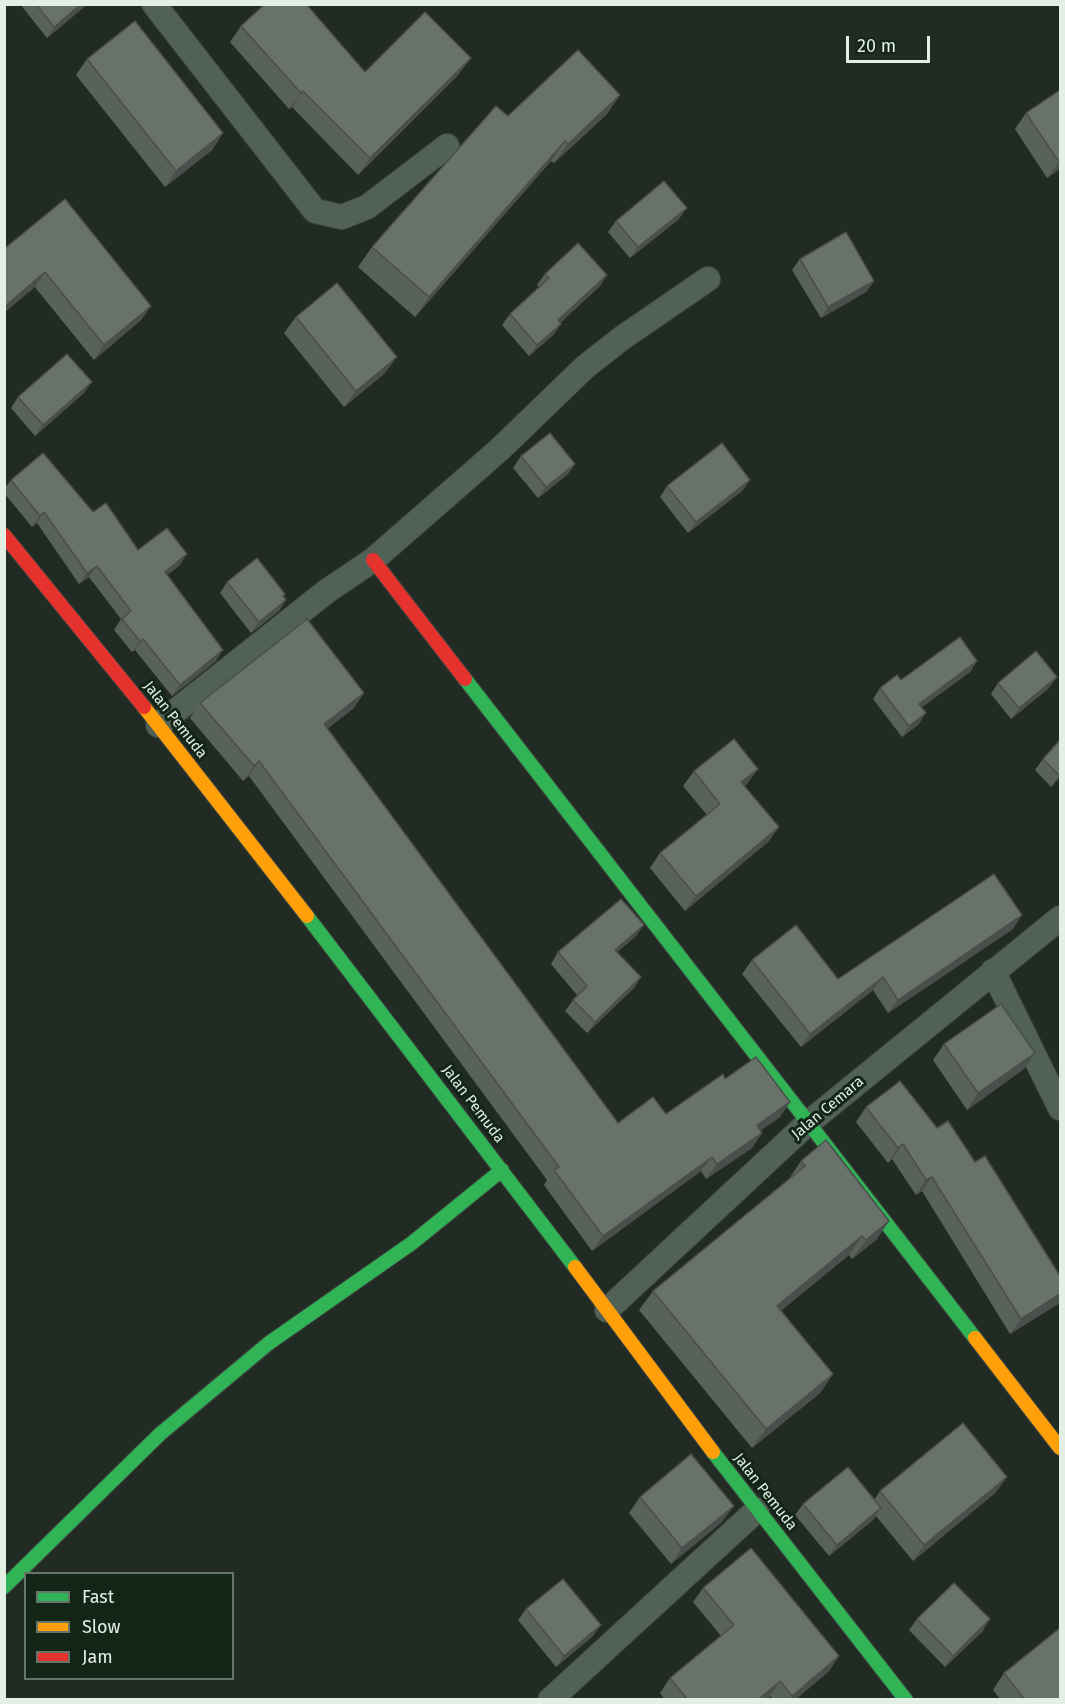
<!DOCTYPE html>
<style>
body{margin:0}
#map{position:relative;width:1065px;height:1704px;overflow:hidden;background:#212b23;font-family:"Fira Sans",sans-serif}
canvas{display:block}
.frame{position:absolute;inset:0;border:6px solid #e3eee5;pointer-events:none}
.legend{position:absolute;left:24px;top:1572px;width:210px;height:108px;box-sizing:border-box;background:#132517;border:2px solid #667569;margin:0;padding:8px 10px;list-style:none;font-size:18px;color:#e3eee5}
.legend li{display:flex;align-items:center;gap:12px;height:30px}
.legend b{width:30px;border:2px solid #667569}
.scale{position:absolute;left:846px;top:36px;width:84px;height:27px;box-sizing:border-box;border:3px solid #e3eee5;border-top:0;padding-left:8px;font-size:18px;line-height:21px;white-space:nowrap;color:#e3eee5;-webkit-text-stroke:4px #132517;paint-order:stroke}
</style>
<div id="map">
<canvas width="1065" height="1704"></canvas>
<div class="frame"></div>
<ul class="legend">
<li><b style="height:8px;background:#30b455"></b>Fast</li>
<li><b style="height:8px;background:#ff9f0a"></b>Slow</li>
<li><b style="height:8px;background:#e5322d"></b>Jam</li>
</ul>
<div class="scale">20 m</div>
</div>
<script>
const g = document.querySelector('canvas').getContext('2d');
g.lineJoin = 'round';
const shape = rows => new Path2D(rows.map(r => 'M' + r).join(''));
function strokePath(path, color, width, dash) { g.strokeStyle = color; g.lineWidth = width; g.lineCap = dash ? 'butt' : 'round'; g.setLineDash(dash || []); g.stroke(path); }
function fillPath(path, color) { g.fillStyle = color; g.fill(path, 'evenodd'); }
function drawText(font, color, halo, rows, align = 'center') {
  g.font = font + ' "Fira Sans",sans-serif'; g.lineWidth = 6; g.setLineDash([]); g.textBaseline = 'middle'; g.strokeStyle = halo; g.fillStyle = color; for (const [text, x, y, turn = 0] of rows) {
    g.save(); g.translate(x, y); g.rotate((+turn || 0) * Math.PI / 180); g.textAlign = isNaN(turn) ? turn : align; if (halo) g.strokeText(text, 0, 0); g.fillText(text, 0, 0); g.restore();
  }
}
const street = shape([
 [154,4,315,211,342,217,367,207,447,146],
 [158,725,327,591,373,560,499,450,585,367,622,338,708,279],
 [993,971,1060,1108],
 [607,1310,808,1123,1060,918],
 [550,1700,757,1510]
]);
const fast = shape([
 [465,679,975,1338],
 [307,916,575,1267],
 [713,1452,906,1700],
 [4,1587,160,1434,269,1343,412,1243,502,1170]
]);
const slow = shape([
 [144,707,307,916],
 [575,1267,713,1452],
 [975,1338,1060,1448]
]);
const jam = shape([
 [4,535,144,707],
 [373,560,465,679]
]);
strokePath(street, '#3d453f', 26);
strokePath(fast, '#3d453f', 16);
strokePath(slow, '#3d453f', 16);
strokePath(jam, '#3d453f', 16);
strokePath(street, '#526156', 24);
strokePath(fast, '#30b455', 14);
strokePath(slow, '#ff9f0a', 14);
strokePath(jam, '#e5322d', 14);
fillPath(shape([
 [20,4,87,4,47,38],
 [241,26,365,72,459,74,358,175,292,107,289,109,230,42],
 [87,59,223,133,212,150,165,187,76,75],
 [1060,90,1060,169,1047,178,1015,129,1026,113],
 [620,95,606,115,554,163,551,161,415,317,358,267,372,247,508,116],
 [679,219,630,258,608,232,616,221],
 [4,249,151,306,141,320,94,360],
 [800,259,874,281,866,292,821,318,792,270],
 [545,274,607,275,600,286,560,323,561,324,553,335,529,356,502,325,510,314,539,287,537,285],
 [296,317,385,373,344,407,284,333],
 [84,393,35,436,11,408,18,397],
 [521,456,575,464,567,475,538,498,513,468],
 [11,480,93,512,138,550,180,565,167,575,216,661,172,696,135,650,132,652,114,630,121,619,89,577,79,584,37,523,32,527,4,493,4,489],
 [750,480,742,491,688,533,660,497,667,486],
 [227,582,285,594,284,596,286,600,279,611,251,633,220,593],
 [977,661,970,672,922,707,919,724,902,737,873,699,880,688,901,680],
 [998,683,1049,688,1011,719,991,694],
 [200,703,354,708,327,729,618,1123,666,1114,725,1079,780,1117,761,1130,762,1133,752,1148,706,1179,701,1171,592,1251,544,1185,547,1180,249,776,243,781,190,718],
 [1043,759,1060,777,1051,787,1035,770],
 [694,771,747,784,744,786,779,827,768,842,685,911,650,868,660,853,707,815,683,786],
 [1013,929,888,1013,873,990,801,1047,742,974,752,960,838,979],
 [636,936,617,952,641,977,634,988,587,1033,565,1011,573,1000,577,995,551,964,558,952],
 [944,1044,1035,1053,1024,1069,967,1110,933,1060],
 [866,1107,937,1128,975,1162,1060,1276,1060,1301,1058,1304,1010,1334,922,1191,916,1195,892,1159,888,1163,856,1122],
 [801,1161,889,1221,876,1240,852,1259,849,1255,781,1310,833,1374,820,1393,752,1448,639,1310,653,1291,788,1180],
 [1007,1477,995,1493,913,1561,876,1516,873,1520,829,1556,795,1515,803,1504,874,1500,880,1491],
 [640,1497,722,1522,671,1564,629,1513],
 [703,1588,839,1656,829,1671,795,1700,773,1700,770,1696,766,1700,665,1700,660,1693,670,1678,721,1636,693,1602],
 [526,1609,593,1636,556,1667,518,1620],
 [917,1619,983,1631,945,1667,909,1630],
 [1004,1673,1060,1700,1001,1700,993,1690]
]), '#59615b');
fillPath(shape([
 [81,4,87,5,47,38,54,27],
 [471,58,459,74,358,175,370,158],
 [303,91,292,107,289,109,301,93],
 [620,95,606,115,554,163,568,144],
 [223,133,212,150,165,187,176,171],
 [565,141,551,161,415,317,429,297],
 [1060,161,1060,169,1047,178,1059,162],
 [687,208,679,219,630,258,638,247],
 [45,272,35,287,4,313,4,307],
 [607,275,600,286,550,331,558,320],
 [874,281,866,292,821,318,828,307],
 [151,306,141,320,94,360,104,345],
 [561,324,553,335,529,356,537,345],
 [397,357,385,373,344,407,356,391],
 [92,382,84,393,35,436,43,425],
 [575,464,567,475,538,498,546,487],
 [750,480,742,491,688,533,696,522],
 [44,512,37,523,32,527,40,516],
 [187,554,180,565,157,583,165,572],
 [97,566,89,577,79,584,87,573],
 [286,600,279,611,251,633,259,622],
 [143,639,135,650,132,652,140,641],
 [223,650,216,661,172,696,180,685],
 [977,661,970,672,911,715,919,704],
 [1057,677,1049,688,1011,719,1019,708],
 [364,693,354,708,313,739,324,724],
 [926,713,919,724,902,737,909,726],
 [259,761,249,776,243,781,254,766],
 [758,769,747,784,731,797,741,782],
 [1060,774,1060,777,1051,787],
 [779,827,768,842,685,911,696,896],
 [1022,915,1013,929,888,1013,898,1000],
 [644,925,636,936,607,961,615,950],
 [641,977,634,988,587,1033,595,1022],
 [883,977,873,990,801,1047,810,1034],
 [1035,1053,1024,1069,967,1110,978,1093],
 [790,1102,780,1117,747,1140,757,1125],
 [762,1133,752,1148,706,1179,717,1164],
 [903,1144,892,1159,888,1163,898,1148],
 [712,1157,701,1171,592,1251,603,1236],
 [932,1177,922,1191,916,1195,926,1180],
 [889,1221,876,1240,852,1259,866,1240],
 [862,1236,849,1255,764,1325,777,1306],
 [1060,1294,1060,1301,1058,1304,1010,1334,1021,1319],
 [833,1374,820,1393,752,1448,766,1429],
 [1007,1477,995,1493,913,1561,924,1545],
 [734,1506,722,1522,671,1564,682,1548],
 [881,1508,873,1520,829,1556,837,1545],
 [990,1619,983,1631,945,1667,953,1656],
 [601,1625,593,1636,556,1667,564,1656],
 [839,1656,829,1671,795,1700,789,1700,792,1696],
 [780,1681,770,1696,766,1700,758,1700]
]), '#494f4a');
const building = shape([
 [36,4,81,4,54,27,36,4],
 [265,4,306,4,365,72,425,12,471,58,370,158,303,91,301,93,241,26,265,4],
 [135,21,223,133,176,171,87,59,135,21],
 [578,50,620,95,568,144,565,141,429,297,372,247,496,106,508,116,578,50],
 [1060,90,1060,161,1059,162,1026,113,1060,90],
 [664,181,687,208,638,247,616,221,664,181],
 [65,199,151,306,104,345,45,272,4,307,4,249,65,199],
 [846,232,874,281,828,307,800,259,846,232],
 [578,243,607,275,558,320,561,324,537,345,510,314,549,278,545,274,578,243],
 [337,283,397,357,356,391,296,317,337,283],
 [67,354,92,382,43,425,18,397,67,354],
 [550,433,575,464,546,487,521,456,550,433],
 [722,443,750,480,696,522,667,486,722,443],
 [43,453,93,512,106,503,138,550,167,528,187,554,165,572,223,650,180,685,143,639,140,641,122,619,131,611,97,566,87,573,44,512,40,516,11,480,43,453],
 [257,558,285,594,283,596,286,600,259,622,227,582,257,558],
 [307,619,364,693,324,724,618,1123,653,1097,666,1114,723,1074,725,1079,756,1057,790,1102,757,1125,762,1133,717,1164,712,1157,603,1236,554,1170,559,1167,259,761,254,766,200,703,307,619],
 [960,637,977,661,919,704,926,713,909,726,880,688,897,675,901,680,960,637],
 [1036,651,1057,677,1019,708,998,683,1036,651],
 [734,739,758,769,741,782,779,827,696,896,660,853,720,804,694,771,734,739],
 [1060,740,1060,774,1059,775,1043,759,1060,740],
 [994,874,1022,915,898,1000,883,977,810,1034,752,960,796,925,838,979,994,874],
 [621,899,644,925,615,950,641,977,595,1022,573,1000,587,986,558,952,621,899],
 [1001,1004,1035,1053,978,1093,944,1044,1001,1004],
 [900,1081,937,1128,948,1121,975,1162,985,1156,1060,1276,1060,1294,1021,1319,932,1177,926,1180,903,1144,898,1148,866,1107,900,1081],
 [826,1140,889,1221,866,1240,862,1236,777,1306,833,1374,766,1429,653,1291,805,1166,801,1161,826,1140],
 [963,1423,1007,1477,924,1545,880,1491,963,1423],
 [691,1454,734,1506,682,1548,640,1497,691,1454],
 [848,1467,881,1508,837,1545,803,1504,848,1467],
 [751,1548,839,1656,792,1696,780,1681,758,1700,688,1700,670,1678,734,1625,703,1588,751,1548],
 [563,1579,601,1625,564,1656,526,1609,563,1579],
 [954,1583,990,1619,953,1656,917,1619,954,1583],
 [1060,1628,1060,1700,1025,1700,1004,1673,1060,1628]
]);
fillPath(building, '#68716a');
strokePath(building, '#494f4a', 1.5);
drawText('15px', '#e3eee5', '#132517', [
 ["Jalan Pemuda",175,720,52],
 ["Jalan Pemuda",473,1104,53],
 ["Jalan Cemara",828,1108,-40],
 ["Jalan Pemuda",765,1492,52]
]);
</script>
